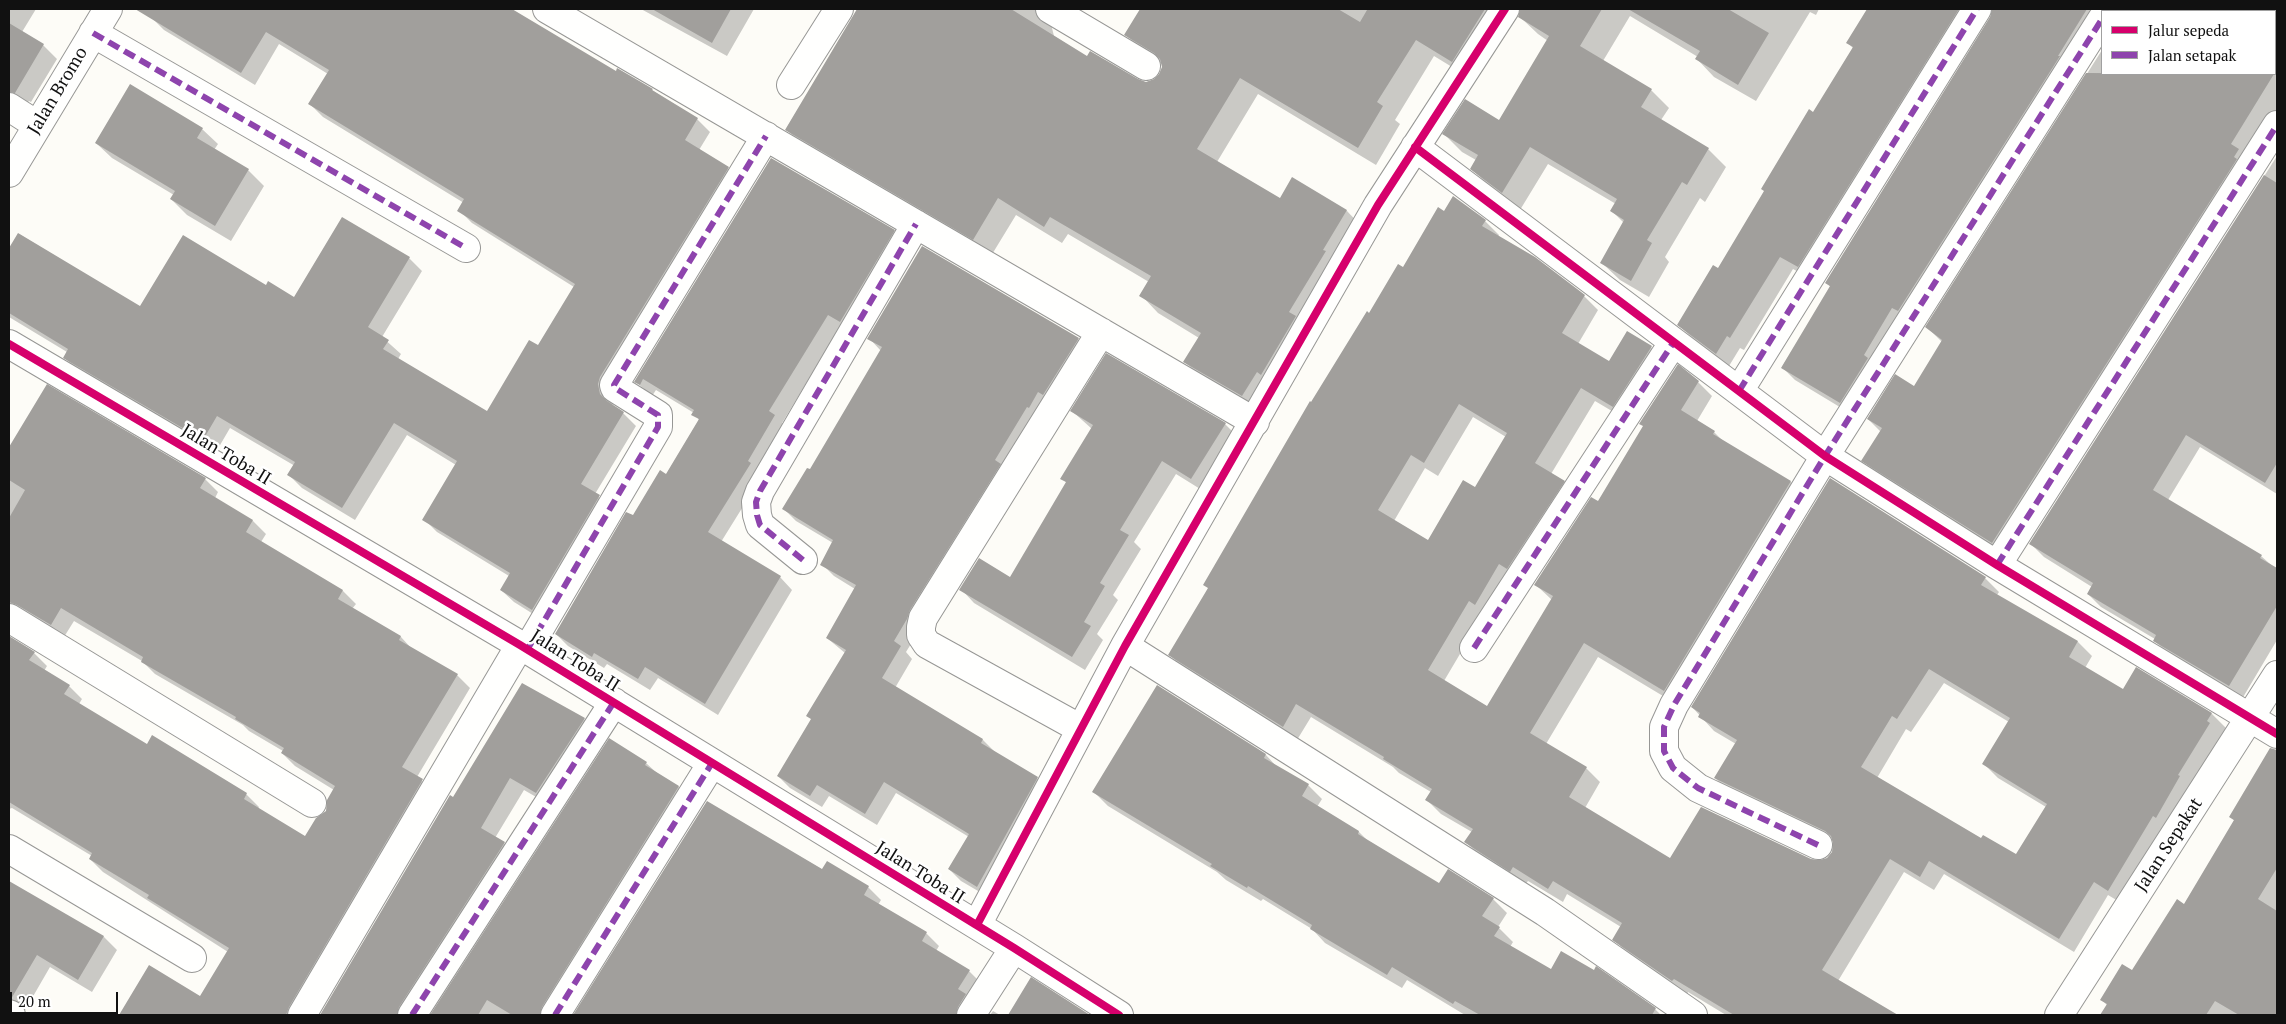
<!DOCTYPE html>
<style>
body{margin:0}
#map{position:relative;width:2286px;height:1024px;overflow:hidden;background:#fdfcf7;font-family:"PT Serif",serif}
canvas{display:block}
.frame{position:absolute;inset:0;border:10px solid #111;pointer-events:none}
.legend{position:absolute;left:2101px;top:10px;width:175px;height:65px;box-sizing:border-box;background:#fff;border:1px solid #a0a0a0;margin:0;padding:6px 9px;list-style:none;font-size:15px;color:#111}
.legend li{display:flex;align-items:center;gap:10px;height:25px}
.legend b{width:25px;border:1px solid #a0a0a0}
.scale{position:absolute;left:10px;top:992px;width:108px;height:22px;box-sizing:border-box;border:2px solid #111;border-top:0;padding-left:6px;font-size:15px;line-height:18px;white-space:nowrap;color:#111;-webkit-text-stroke:4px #fff;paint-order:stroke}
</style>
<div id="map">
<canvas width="2286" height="1024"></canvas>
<div class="frame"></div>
<ul class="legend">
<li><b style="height:6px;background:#d6006c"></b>Jalur sepeda</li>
<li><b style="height:6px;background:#8e44ad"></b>Jalan setapak</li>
</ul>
<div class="scale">20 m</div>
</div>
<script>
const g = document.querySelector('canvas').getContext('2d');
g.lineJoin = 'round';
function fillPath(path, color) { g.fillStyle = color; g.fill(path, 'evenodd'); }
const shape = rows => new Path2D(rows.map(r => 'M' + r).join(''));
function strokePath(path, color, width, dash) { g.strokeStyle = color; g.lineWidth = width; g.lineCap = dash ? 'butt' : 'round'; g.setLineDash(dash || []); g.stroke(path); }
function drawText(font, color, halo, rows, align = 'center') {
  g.font = font + ' "PT Serif",serif'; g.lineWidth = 5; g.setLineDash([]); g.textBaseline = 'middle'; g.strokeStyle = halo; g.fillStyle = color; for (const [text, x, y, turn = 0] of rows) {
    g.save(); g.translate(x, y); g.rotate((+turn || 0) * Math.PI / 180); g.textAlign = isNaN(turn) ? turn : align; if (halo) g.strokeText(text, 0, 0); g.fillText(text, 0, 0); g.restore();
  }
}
fillPath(shape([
 [9,9,36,9,22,32,43,45,57,59,31,102,29,101,26,105,9,115],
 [156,9,511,9,616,72,618,70,652,90,697,119,710,132,699,150,728,168,741,181,611,397,613,406,623,413,636,426,595,494,612,509,546,622,514,602,501,590,509,576,437,532,424,519,456,465,407,435,355,520,302,488,289,475,295,466,230,428,216,452,77,370,64,357,67,352,9,317,9,250,19,234,141,308,267,287,294,298,409,258,422,271,382,337,401,354,398,359,487,413,539,347,574,287,472,223,459,210,464,203,323,117,310,104,328,74,279,44,255,85,164,30,151,17],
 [641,9,754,9,727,56],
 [859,9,1071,9,1054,18,1052,28,1054,36,1087,57,1146,83,1154,81,1161,74,1163,65,1144,52,1126,35,1142,9,1819,9,1816,15,1810,12,1756,101,1714,77,1697,59,1698,57,1630,16,1603,61,1651,90,1669,108,1661,120,1708,149,1726,167,1705,202,1700,198,1665,257,1669,262,1649,297,1620,280,1602,263,1624,223,1612,211,1616,204,1548,164,1520,210,1489,186,1471,168,1476,160,1462,152,1444,134,1499,121,1548,41,1538,34,1520,17,1521,11,1516,12,1470,78,1434,56,1395,120,1400,124,1376,165,1258,94,1217,162,1280,200,1293,179,1347,211,1364,229,1260,413,1202,379,1185,362,1199,338,1158,313,1141,295,1149,282,1068,234,1062,243,1016,215,991,256,804,147,786,129],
 [1869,9,1982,9,1811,279,1793,269,1744,350,1740,348,1729,366,1692,338,1679,325,1718,270,1853,48,1848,43],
 [1994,9,2277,9,2277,129,2006,556,1876,473,1863,460,1881,432,1868,419,1915,387,1942,342,1927,327,2102,50,2102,74,2275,74,2275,11,2102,11,1853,415,1795,380,1782,367,1831,287,1826,283,1991,18],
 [202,129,218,144,214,150,248,170,264,186,231,241,187,215,171,199,174,195,112,158,96,143],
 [2277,156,2277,494,2200,447,2168,500,2261,556,2277,570,2277,640,2242,699,2167,653,2154,640,2155,639,2101,607,2088,594,2092,587,2044,557,2031,544],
 [1444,213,1485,221,1499,235,1498,237,1584,296,1598,310,1578,344,1610,363,1628,333,1651,347,1665,361,1627,420,1595,401,1551,474,1564,482,1578,496,1483,615,1444,681,1488,707,1552,600,1536,585,1598,502,1698,382,1712,396,1697,421,1714,432,1725,443,1791,482,1805,496,1678,705,1598,657,1546,744,1586,768,1600,782,1585,808,1671,860,1820,862,1828,859,1833,853,1834,842,1729,792,1715,778,1736,744,1714,731,1692,707,1985,578,1999,592,1997,595,2078,642,2092,656,2085,668,2124,691,2137,669,2212,714,2226,728,2221,736,2223,738,2123,904,2108,895,2074,952,1944,874,1934,890,1904,872,1838,981,1882,1013,1881,1015,1726,1015,1688,992,1687,995,1628,954,1614,939,1621,927,1567,894,1563,902,1528,881,1525,885,1480,856,1466,842,1472,832,1441,814,1427,800,1431,792,1399,773,1393,767,1311,717,1297,740,1184,669,1170,655,1209,589,1311,403,1370,314],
 [1473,417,1506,437,1475,489,1428,541,1394,521,1425,468,1438,476],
 [1944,683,2009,722,1984,764,1998,778,2046,807,2017,856,1982,840,1877,778,1906,729,1911,732],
 [894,231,906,243,841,326,782,423,787,428,762,476,721,542,780,577,792,590,718,715,658,678,650,690,607,664,604,668,568,646,556,634,633,517,666,475,699,420,694,413,656,390,652,396,636,382],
 [869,338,1078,339,1090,350,906,652,912,659,895,688,983,740,995,752,1037,778,1049,790,990,898,961,881,949,869,969,837,896,793,877,825,829,796,822,807,790,788,778,776,812,720,845,653,827,638,855,589,834,576,822,564,833,543,796,521,784,509,811,471,881,351],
 [47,386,205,479,218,492,215,498,253,521,266,534,261,542,343,591,356,604,352,609,401,637,412,649,457,675,470,688,417,777,435,793,304,1015,125,1015,122,1013,201,998,228,952,103,872,90,859,92,856,12,808,9,809,9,638,34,653,47,666,44,671,69,686,82,699,79,704,147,745,246,794,259,807,258,809,305,838,326,812,334,790,295,766,282,753,283,751,249,731,243,725,155,674,142,661,74,621,64,637,9,606,9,599,17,585,9,580,9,450],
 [1072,411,1225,424,1238,437,1205,492,1176,474,1134,542,1141,549,1113,595,1118,600,1097,634,1103,640,1085,670,974,603,961,589,1010,579,1067,483,1062,478,1092,429],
 [1157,687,1266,755,1277,767,1308,785,1322,799,1317,807,1359,832,1367,840,1439,884,1493,899,1507,913,1498,927,1513,942,1510,947,1551,971,1655,1009,1661,1015,1465,1015,1407,980,1402,988,1325,943,1312,929,1263,899,1261,901,1226,880,1217,872,1108,806,1094,792],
 [584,719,597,732,550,805,524,790,495,838,504,843,517,856,414,1015,321,1015,450,797,454,799],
 [609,740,646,763,658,774,679,787,692,800,557,1015,432,1015],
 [2262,764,2277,773,2277,1015,2102,1015,2108,1006,2102,1000,2132,972,2184,905,2235,821,2230,817],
 [707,803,823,870,868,887,881,900,878,905,926,933,939,946,936,951,969,971,982,984,974,1015,575,1015],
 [9,882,104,937,117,950,92,992,50,967,24,1012,9,1015],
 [1031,979,1088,1015,1010,1015],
 [993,1011,1000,1015,990,1015]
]), '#0003');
fillPath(shape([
 [135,9,512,9,616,71,617,68,653,89,652,90,698,118,685,140,729,167,600,377,598,384,600,394,607,401,624,412,581,484,600,495,532,610,500,590,510,573,422,520,457,461,394,423,342,508,287,475,295,462,217,416,203,440,63,358,68,349,9,313,9,248,18,233,140,306,183,235,266,285,268,281,294,297,342,217,410,257,368,327,389,340,383,349,487,411,529,340,538,345,575,284,457,211,464,199,308,104,329,70,266,32,241,73],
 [652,9,731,9,712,43],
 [857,9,1011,9,1087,56,1090,51,1138,79,1146,82,1154,79,1159,74,1162,67,1160,59,1154,53,1124,35,1140,9,1338,9,1360,22,1367,10,1364,9,1485,9,1452,62,1416,40,1377,102,1383,106,1358,148,1240,78,1197,149,1280,198,1292,177,1347,210,1323,250,1326,251,1289,312,1296,316,1261,375,1257,372,1242,396,1183,362,1201,333,1139,296,1151,276,1050,217,1044,227,998,198,973,240,785,130],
 [1520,9,1602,9,1580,46,1652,89,1641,107,1709,148,1687,185,1682,182,1647,240,1652,243,1631,281,1600,263,1624,220,1610,211,1617,199,1530,147,1502,193,1470,169,1478,155,1442,134,1465,99,1499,120,1549,36,1518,17],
 [1628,9,1728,9,1769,33,1738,85,1695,59,1700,51],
 [1867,9,1959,9,1798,267,1780,257,1730,338,1727,336,1716,354,1677,325,1713,265,1718,268,1764,191,1761,189,1809,109,1813,112,1853,47,1846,43],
 [1992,9,2087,9,2058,56,2060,56,1898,311,1892,308,1864,355,1868,358,1840,403,1781,368,1830,286,1825,283,1990,17],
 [9,23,44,44,15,93,9,92],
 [2086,73,2274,74,2231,144,2239,149,2234,157,2237,159,1992,543,1861,461,1882,428,1867,419,1895,374,1914,386,1942,340,1925,327],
 [130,84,203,128,197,138,249,169,215,226,170,199,175,191,95,143],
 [771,158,895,230,840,322,828,315,769,411,775,415,748,461,751,463,708,532,781,576,705,704,645,667,638,679,594,653,592,657,555,634,626,512,633,515,660,470,666,474,699,419,691,415,694,410,643,379,640,385,634,382],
 [2264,175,2277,183,2277,463,2265,483,2186,435,2153,490,2262,555,2260,558,2277,568,2277,606,2229,686,2153,641,2156,635,2087,594,2093,583,2029,544],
 [1453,196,1486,220,1482,226,1535,257,1585,295,1562,333,1609,361,1627,331,1652,346,1613,407,1581,388,1535,463,1565,481,1507,569,1499,564,1475,605,1469,601,1428,670,1487,706,1553,596,1534,585,1591,497,1598,501,1643,426,1639,424,1678,364,1699,381,1681,410,1715,431,1713,434,1791,481,1664,691,1584,643,1530,733,1587,767,1569,797,1670,858,1701,807,1811,859,1820,860,1827,858,1832,852,1833,843,1831,836,1825,831,1714,778,1737,740,1698,717,1700,713,1691,707,1830,478,1986,577,1981,585,2078,641,2069,657,2123,689,2136,667,2212,713,2207,721,2210,723,2178,775,2180,776,2156,818,2153,816,2108,891,2094,882,2059,939,1929,861,1920,877,1890,859,1822,970,1898,1015,1734,1015,1674,979,1672,981,1612,940,1622,923,1553,881,1548,889,1513,867,1510,872,1464,842,1473,829,1425,800,1432,789,1383,759,1384,757,1296,704,1283,727,1168,655,1208,588,1203,585,1310,401,1311,402,1367,311,1369,313,1398,264,1403,267,1438,207,1444,211],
 [1459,404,1507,433,1475,487,1463,480,1428,540,1378,510,1411,455,1424,463],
 [1929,669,2010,718,1982,764,2047,804,2016,854,1983,835,1981,838,1861,767,1892,716,1897,719],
 [922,246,1079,338,1043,395,1038,392,1029,408,1027,407,995,460,1001,464,910,610,907,619,894,641,901,646,882,678,983,739,981,743,1038,777,977,887,948,869,969,834,884,782,865,814,817,785,810,796,777,776,811,719,806,716,846,650,826,638,856,585,820,565,833,540,782,509,807,468,810,469,882,347,867,339],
 [1106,353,1226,423,1191,479,1162,461,1120,530,1129,535,1100,583,1105,586,1084,622,1091,626,1072,657,959,590,979,558,1010,577,1066,482,1060,479,1093,425,1070,411],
 [47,384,206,478,200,488,253,520,246,532,343,590,338,599,401,636,399,640,458,674,402,767,423,779,289,1007,286,1015,119,1015,149,965,200,996,229,948,147,898,149,895,89,859,92,853,9,802,9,636,35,652,29,660,70,685,64,694,147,744,152,735,247,793,244,799,305,836,316,818,326,811,327,800,335,786,281,753,284,748,235,719,236,717,141,662,143,657,61,608,51,625,17,605,9,602,9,518,25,490,9,480,9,447],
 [522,683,585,718,536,793,510,778,481,828,505,842,399,1007,397,1015,320,1015,450,795,453,797],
 [1157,685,1266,754,1264,758,1309,784,1302,796,1359,831,1358,834,1439,883,1448,869,1494,898,1482,916,1500,927,1494,936,1551,969,1561,951,1594,970,1596,966,1656,1008,1652,1015,1480,1015,1455,1001,1453,1004,1392,967,1387,975,1310,929,1312,925,1248,886,1247,888,1210,866,1212,864,1092,792],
 [609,738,647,762,645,765,679,786,542,1007,540,1015,512,1015,487,1000,478,1015,430,1015],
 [2270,748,2277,750,2277,868,2258,899,2277,911,2277,1015,2239,1015,2215,1001,2206,1015,2100,1015,2107,1004,2100,1000,2122,964,2132,970,2177,899,2184,904,2234,820,2229,817],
 [707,801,822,869,827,861,869,886,864,895,927,932,922,941,970,970,958,989,966,994,958,1007,956,1015,573,1015],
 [9,881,104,936,78,980,37,955,11,999,9,998],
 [1031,977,1090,1015,1008,1015]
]), '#a19f9c');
const minor = shape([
 [547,9,1255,422],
 [1050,9,1146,66],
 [93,33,466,248],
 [791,85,839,9],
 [9,107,37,125],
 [1415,147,1825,456,1997,565,2277,734],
 [9,173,108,9],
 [9,344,520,645,1014,948,1119,1015],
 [1739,391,1977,9],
 [803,560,760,525,757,515,756,502,760,491,916,224],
 [1997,565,2277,125],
 [9,618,312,803],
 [1125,646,1545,912,1693,1015],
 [1474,648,1673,343],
 [527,650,658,427,658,415,615,388,614,385,766,136],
 [1081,729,927,644,921,635,921,627,923,618,1101,332],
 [1818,845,1698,788,1673,768,1664,751,1664,727,1674,705,1825,456,2102,19],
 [9,849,192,958],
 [977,925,1125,646,1378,205,1505,9],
 [9,1014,11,1015],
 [302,1015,520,645],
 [412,1015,614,702],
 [555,1015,712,763],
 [971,1015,1014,948],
 [2059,1015,2277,675]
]);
strokePath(minor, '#979795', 30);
strokePath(minor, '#fffffe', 28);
strokePath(shape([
 [2107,11,2109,9],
 [93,33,466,248],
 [1739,391,1977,9],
 [803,560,760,525,757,515,756,502,760,491,916,224],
 [1997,565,2277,125],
 [1474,648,1673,343],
 [527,650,658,427,658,415,615,388,614,385,766,136],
 [1818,845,1698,788,1673,768,1664,751,1664,727,1674,705,1825,456,2102,19],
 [9,1014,11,1015],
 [412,1015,614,702],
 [555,1015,712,763]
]), '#8e44ad', 6, [12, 6]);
strokePath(shape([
 [1415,147,1825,456,1997,565,2277,734],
 [9,344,520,645,1014,948,1119,1015],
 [977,925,1125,646,1378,205,1505,9]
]), '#d6006c', 8);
drawText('18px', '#111', '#fff', [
 ["Jalan Bromo",58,91,-59],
 ["Jalan Toba II",226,455,31],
 ["Jalan Toba II",575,661,32],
 ["Jalan Sepakat",2169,845,-57],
 ["Jalan Toba II",920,873,32]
]);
</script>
